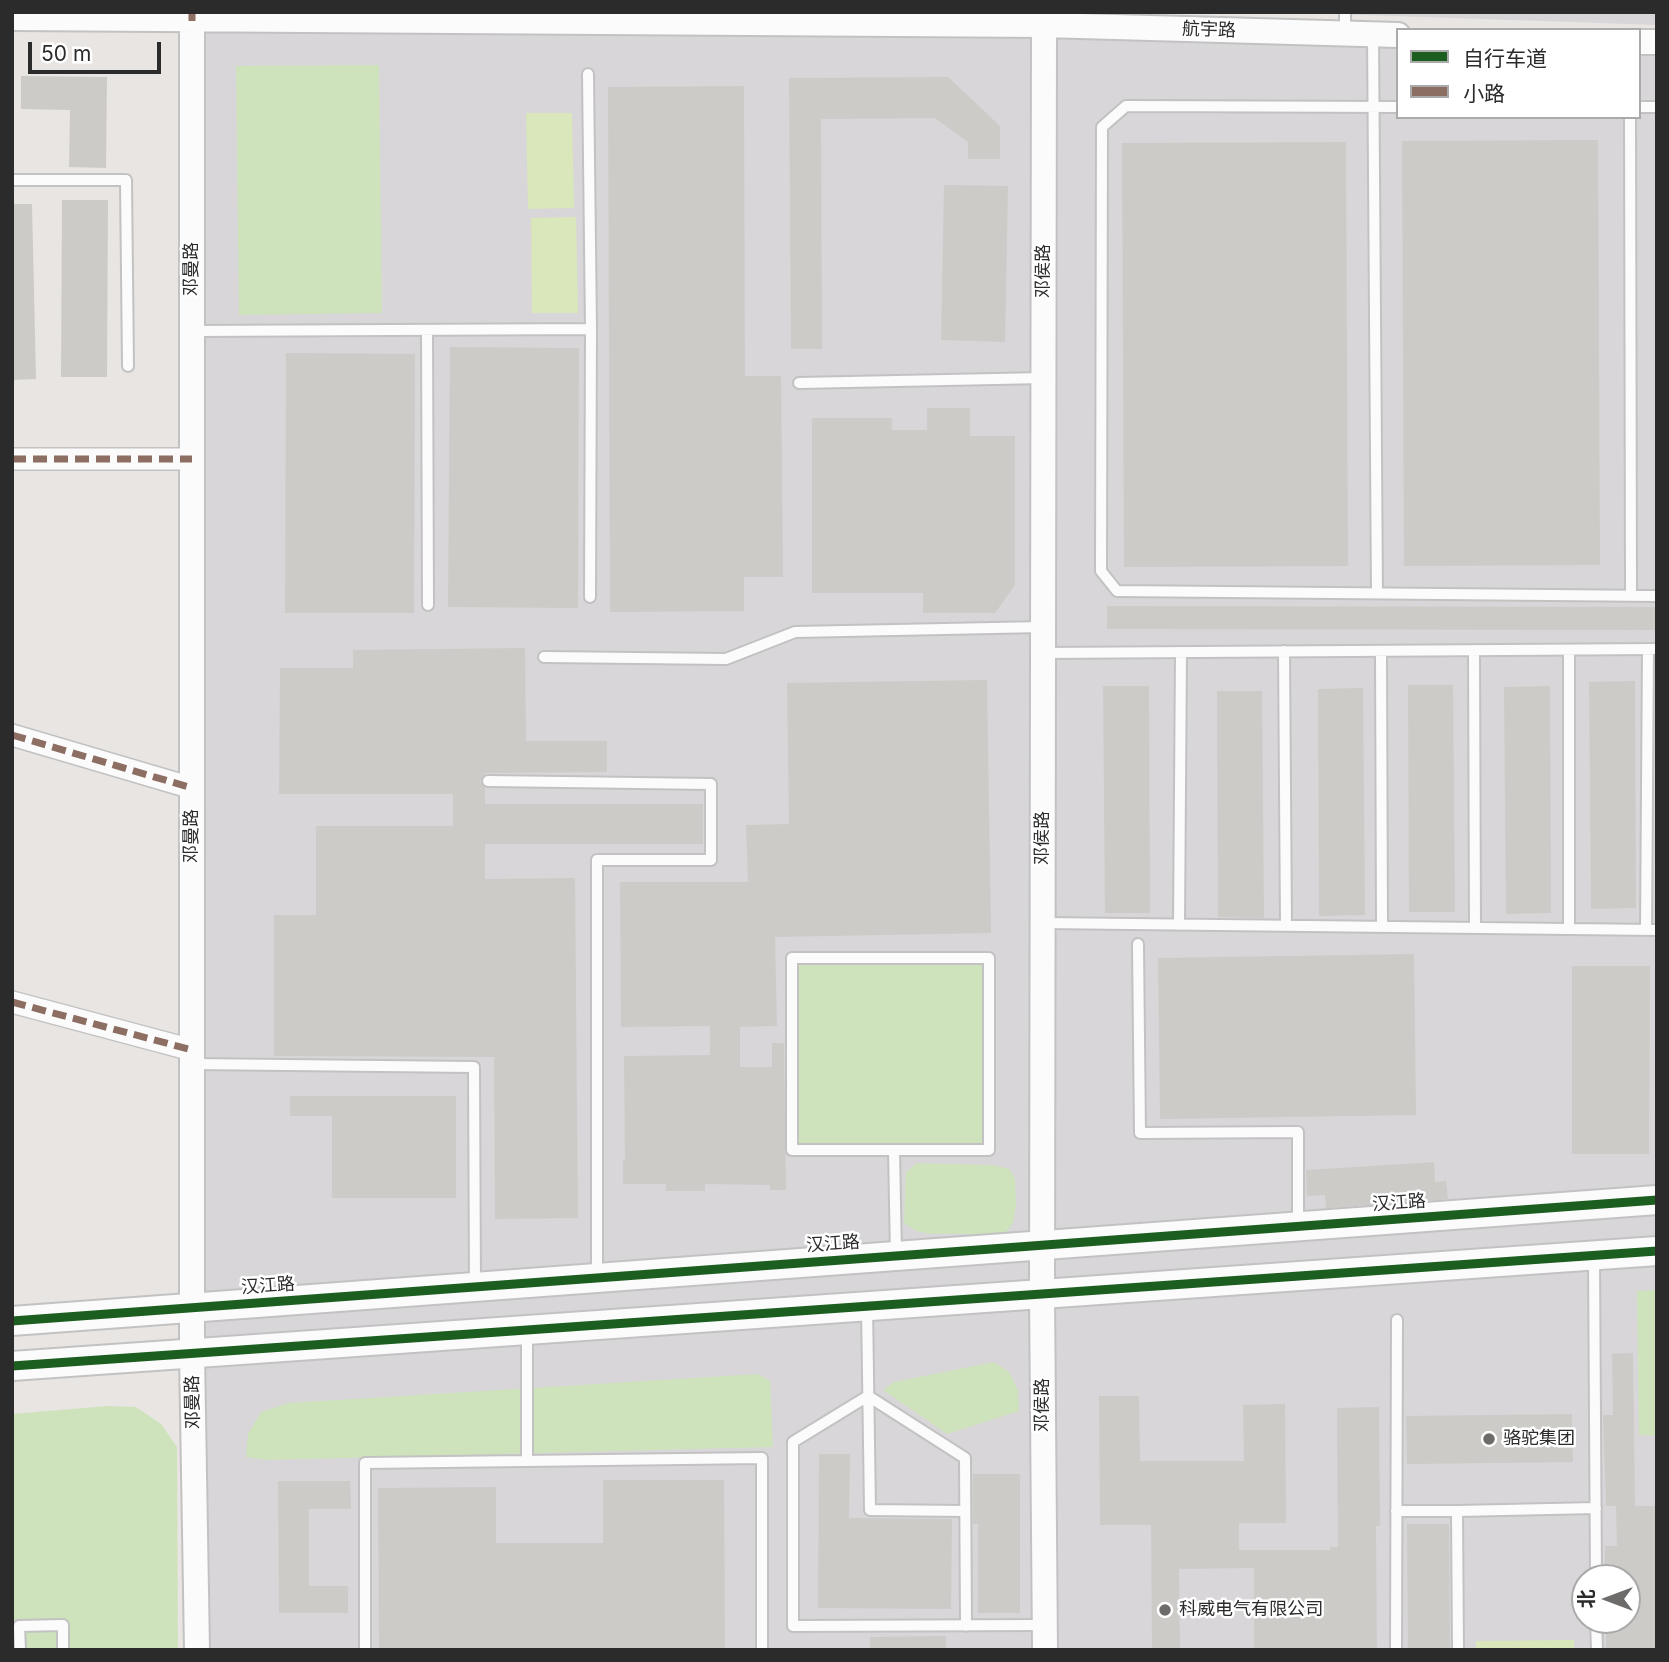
<!DOCTYPE html>
<meta charset="utf-8">
<style>
body{margin:0}
#map{position:relative;width:1669px;height:1662px;overflow:hidden;background:#e8e5e2;font-family:Inter,"Noto Sans SC",sans-serif}
canvas{display:block}
.frame{position:absolute;inset:0;border:14px solid #2b2b2b;pointer-events:none}
.legend{position:absolute;left:1396px;top:28px;width:245px;height:91px;box-sizing:border-box;background:#fff;border:2px solid #aaa;margin:0;padding:9px 12px;list-style:none;font-size:21px;color:#2b2b2b}
.legend li{display:flex;align-items:center;gap:14px;height:35px}
.legend b{width:35px;border:2px solid #aaa}
.north{position:absolute;left:1571px;top:1564px;width:70px;height:70px;box-sizing:border-box;background:#fff;border:2px solid #aaa;border-radius:50%;rotate:270deg;font-size:19px;font-weight:700;line-height:28px;text-align:center;color:#2b2b2b}
.north::after{content:'';display:block;margin:auto;width:24px;height:32px;background:#6d6c6b;clip-path:polygon(50% 0,100% 100%,50% 72%,0 100%)}
.scale{position:absolute;left:28px;top:42px;width:133px;height:32px;box-sizing:border-box;border:4px solid #2b2b2b;border-top:0;padding-left:9px;font-size:21px;line-height:24px;white-space:nowrap;color:#2b2b2b;-webkit-text-stroke:5px #fff;paint-order:stroke}
</style>
<div id="map">
<canvas width="1669" height="1662"></canvas>
<div class="frame"></div>
<ul class="legend">
<li><b style="height:9px;background:#1b5e20"></b>自行车道</li>
<li><b style="height:9px;background:#8d6e63"></b>小路</li>
</ul>
<div class="north">北</div>
<div class="scale">50 m</div>
</div>
<script>
const g = document.querySelector('canvas').getContext('2d');
g.lineJoin = 'round';
function fillPath(path, color) { g.fillStyle = color; g.fill(path, 'evenodd'); }
const shape = rows => new Path2D(rows.map(r => 'M' + r).join(''));
function strokePath(path, color, width, dash) { g.strokeStyle = color; g.lineWidth = width; g.lineCap = dash ? 'butt' : 'round'; g.setLineDash(dash || []); g.stroke(path); }
function drawText(font, color, halo, rows, align = 'center') {
  g.font = font + ' Inter,"Noto Sans SC",sans-serif'; g.lineWidth = 5; g.setLineDash([]); g.textBaseline = 'middle'; g.strokeStyle = halo; g.fillStyle = color; for (const [text, x, y, turn = 0] of rows) {
    g.save(); g.translate(x, y); g.rotate((+turn || 0) * Math.PI / 180); g.textAlign = isNaN(turn) ? turn : align; if (halo) g.strokeText(text, 0, 0); g.fillText(text, 0, 0); g.restore();
  }
}
fillPath(shape([
 [1279,12,1657,12,1657,25],
 [192,21,1398,35,1398,117,1639,117,1639,42,1657,42,1657,1650,191,1650],
 [1585,1578,1627,1578,1627,1620,1585,1620]
]), '#d8d6d9');
fillPath(shape([
 [379,65,382,313,239,315,236,66],
 [792,958,989,958,989,1150,792,1150],
 [917,1163,992,1165,1009,1169,1015,1178,1016,1206,1013,1223,1005,1234,931,1234,916,1231,904,1223,906,1172],
 [1657,1290,1657,1436,1639,1435,1637,1291],
 [994,1362,1009,1372,1018,1390,1019,1411,947,1434,883,1390,894,1382],
 [758,1374,770,1381,773,1447,267,1460,246,1457,248,1434,261,1412,289,1403],
 [108,1406,136,1407,161,1424,177,1447,178,1650,12,1650,12,1414]
]), '#cee3bc');
fillPath(shape([
 [526,113,572,113,574,208,528,209],
 [576,217,578,313,532,313,531,218],
 [1574,1640,1574,1650,1476,1650,1476,1641]
]), '#d9e7ba');
fillPath(shape([
 [21,76,107,77,106,168,69,167,70,110,21,109],
 [948,77,1000,126,1000,159,968,159,968,142,935,118,821,119,822,349,791,349,789,78],
 [744,86,745,376,781,376,783,577,744,577,744,611,610,612,608,87],
 [1598,140,1600,565,1404,566,1402,141],
 [1346,142,1348,566,1124,567,1122,143],
 [944,185,1008,186,1005,342,941,340],
 [62,200,108,200,107,377,61,377],
 [12,204,32,204,36,379,12,380],
 [450,347,579,348,578,608,448,607],
 [286,353,415,354,414,613,285,613],
 [927,408,970,408,970,436,1015,436,1015,585,995,613,923,613,923,593,812,593,812,418,892,418,892,430,927,430],
 [1107,606,1657,607,1657,630,1107,629],
 [525,648,526,741,607,741,607,772,485,773,480,782,485,788,485,804,703,804,703,844,485,844,485,879,575,878,578,1218,495,1219,494,1057,274,1056,274,915,316,915,316,826,453,826,453,794,279,794,280,668,353,668,353,650],
 [987,680,991,933,775,937,777,1026,740,1027,740,1067,772,1067,772,1043,784,1043,786,1190,770,1190,770,1185,705,1184,705,1191,666,1191,666,1184,623,1184,623,1160,625,1160,624,1056,710,1055,710,1026,621,1027,620,882,748,882,746,825,789,824,787,683],
 [1635,681,1636,908,1591,909,1589,682],
 [1408,685,1453,685,1455,912,1409,912],
 [1103,686,1149,686,1150,913,1105,913],
 [1550,686,1551,913,1506,914,1504,687],
 [1363,688,1365,915,1319,916,1318,689],
 [1217,691,1262,691,1264,918,1218,917],
 [1414,954,1416,1115,1160,1119,1158,958],
 [1572,966,1650,966,1649,1154,1572,1154],
 [290,1096,456,1096,456,1198,332,1198,332,1116,290,1116],
 [1434,1162,1435,1182,1446,1181,1448,1199,1326,1208,1325,1195,1307,1196,1306,1170],
 [1633,1353,1635,1506,1657,1506,1657,1650,1606,1650,1606,1620,1627,1620,1627,1578,1605,1578,1605,1546,1617,1546,1616,1506,1606,1506,1603,1415,1613,1415,1612,1354],
 [1099,1396,1139,1396,1140,1461,1244,1461,1243,1405,1285,1404,1286,1523,1239,1523,1239,1550,1330,1550,1330,1547,1338,1547,1337,1408,1379,1407,1380,1526,1376,1526,1377,1650,1254,1650,1254,1568,1179,1569,1180,1650,1152,1650,1151,1525,1100,1525],
 [1572,1414,1573,1462,1407,1464,1406,1416],
 [819,1454,850,1454,849,1518,952,1519,951,1609,818,1608],
 [973,1474,1020,1474,1020,1613,978,1613,978,1524,973,1524],
 [603,1480,724,1480,725,1650,379,1650,378,1488,496,1487,496,1543,603,1543],
 [278,1481,350,1481,351,1509,309,1509,309,1586,348,1586,348,1613,279,1613],
 [1407,1524,1449,1524,1450,1650,1408,1650],
 [946,1636,946,1650,870,1650,870,1637]
]), '#cdcbc8');
const service = shape([
 [1345,12,1345,34],
 [1373,34,1377,593],
 [588,74,591,329],
 [1398,107,1126,106,1102,127,1101,571,1117,591,1657,596],
 [1639,107,1657,107],
 [1630,117,1631,595],
 [12,180,126,180,128,366],
 [427,330,428,605],
 [192,331,591,329,590,597],
 [799,383,1044,378],
 [1474,650,1475,928],
 [1284,651,1286,926],
 [1381,651,1382,927],
 [1043,653,1657,649],
 [544,657,726,659,795,632,1043,627],
 [488,781,711,784,711,860,597,860,597,1278],
 [1043,923,1657,930],
 [1179,925,1181,652],
 [1569,929,1569,650],
 [1646,930,1648,649],
 [1138,944,1140,1133,1298,1132,1298,1226],
 [192,1064,474,1067,475,1287],
 [894,1150,792,1150,792,958,989,958,989,1150,894,1150,896,1255],
 [1594,1258,1596,1578],
 [867,1306,870,1510,965,1511],
 [527,1461,527,1333],
 [1396,1511,1457,1511],
 [1596,1620,1597,1650],
 [966,1626,965,1458,868,1396,793,1442,793,1626,1044,1625],
 [20,1650,19,1626,63,1625,63,1650],
 [365,1650,365,1463,762,1458,762,1650],
 [1396,1650,1397,1320],
 [1458,1650,1457,1511,1596,1508]
]);
const minor = shape([
 [12,459,192,459],
 [12,735,192,788],
 [12,1002,192,1050]
]);
const tertiary = shape([
 [12,18,1044,25,1398,35],
 [192,21,192,1354,197,1650],
 [1044,25,1042,1293,1045,1650],
 [1639,42,1657,42]
]);
const secondary = shape([
 [12,1321,1657,1200],
 [12,1366,1657,1251]
]);
strokePath(service, '#c2c2c2', 14);
strokePath(minor, '#c2c2c2', 24);
strokePath(tertiary, '#c2c2c2', 28);
strokePath(secondary, '#c2c2c2', 32);
strokePath(service, '#fcfbfb', 10);
strokePath(minor, '#fcfbfb', 21);
strokePath(tertiary, '#fcfbfb', 24);
strokePath(secondary, '#fcfbfb', 28);
strokePath(shape([
 [192,21,192,12],
 [12,459,192,459],
 [12,735,192,788],
 [12,1002,192,1050]
]), '#8d6e63', 7, [14, 7]);
strokePath(shape([
 [12,1321,1657,1200],
 [12,1366,1657,1251]
]), '#1b5e20', 9);
for (const [x, y, r, color] of [
 [1489,1439,7,"#6d6c6b"],
 [1165,1610,7,"#6d6c6b"]
]) { const dot = new Path2D(); dot.arc(x, y, r, 0, 2 * Math.PI); g.fillStyle = color; g.fill(dot); strokePath(dot, '#fff', 2.5); }
drawText('18px', '#2b2b2b', '#fff', [
 ["航宇路",1209,30,2],
 ["邓曼路",192,269,-90],
 ["邓侯路",1044,271,-90],
 ["邓曼路",192,836,-90],
 ["邓侯路",1043,838,-90],
 ["汉江路",1399,1203,-4],
 ["汉江路",833,1244,-4],
 ["汉江路",268,1286,-4],
 ["邓曼路",193,1402,-91],
 ["邓侯路",1043,1405,-90]
]);
drawText('18px', '#2b2b2b', '#fff', [
 ["骆驼集团",1503,1439],
 ["科威电气有限公司",1179,1610]
], 'left');
</script>
